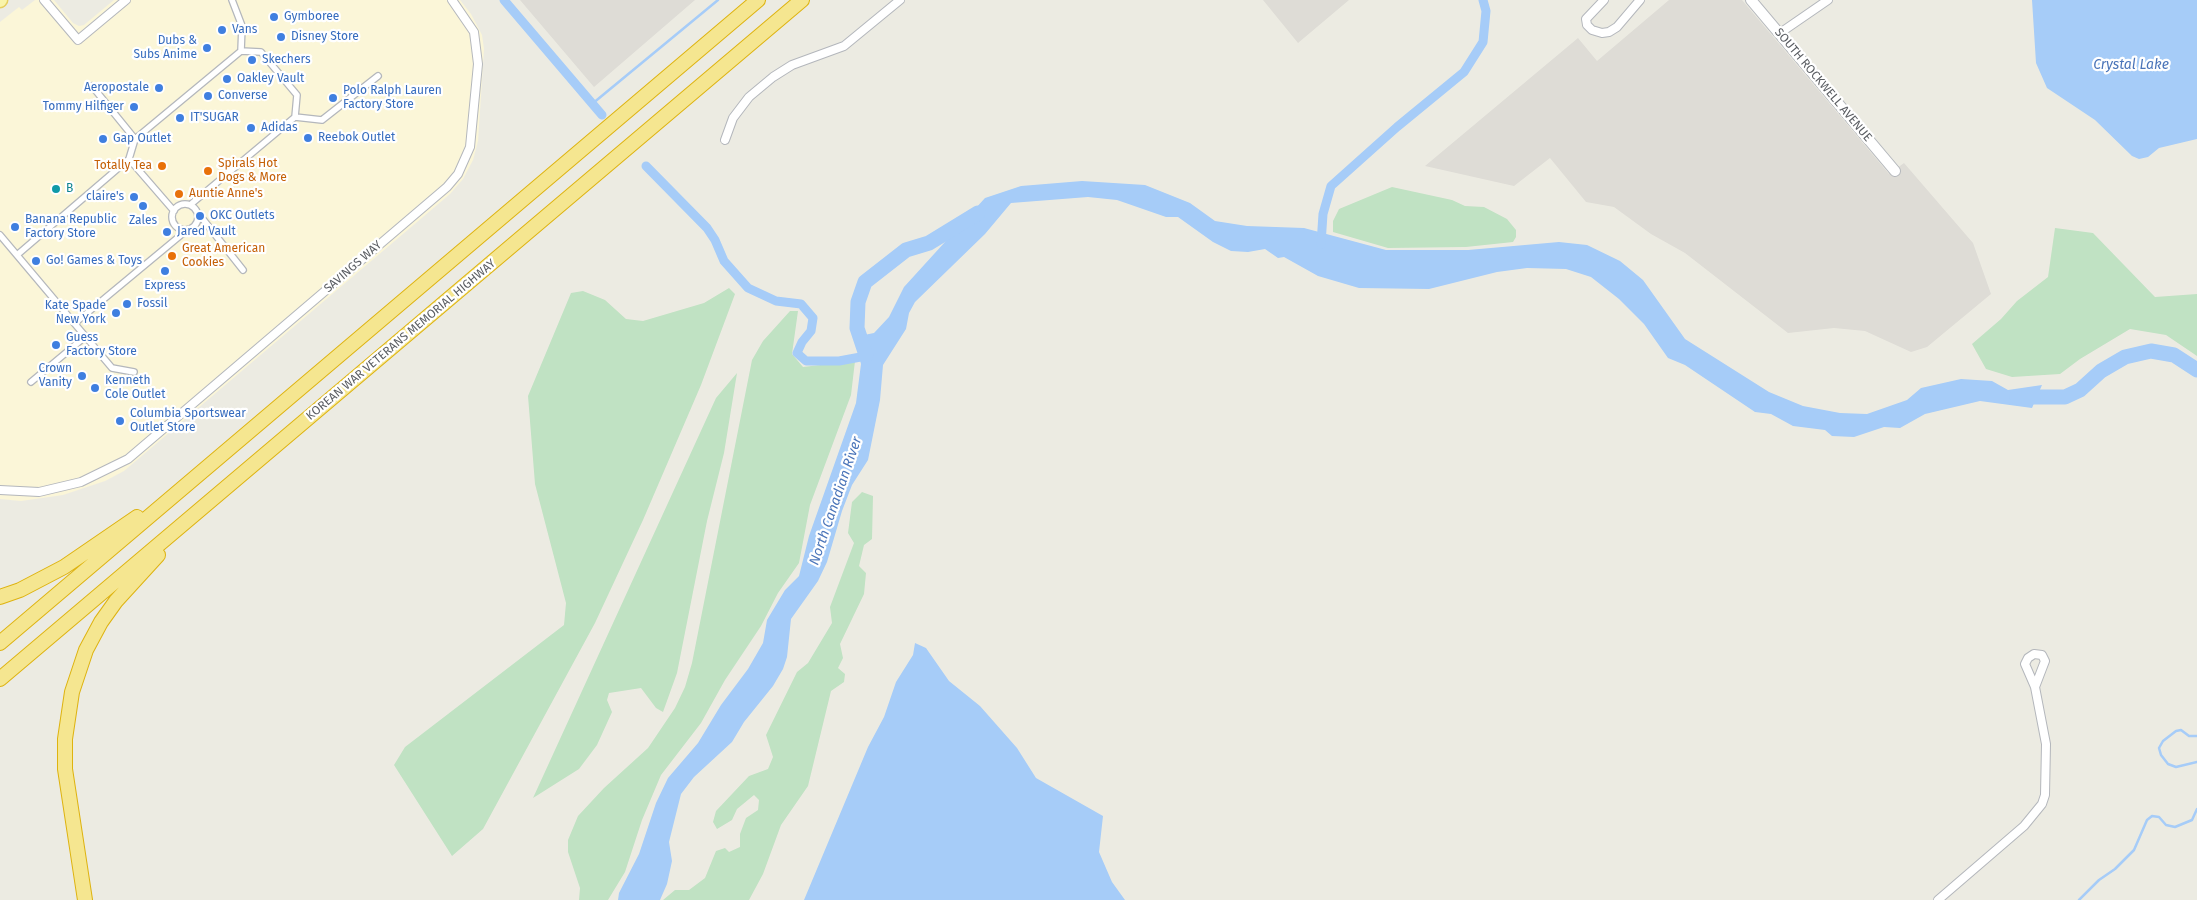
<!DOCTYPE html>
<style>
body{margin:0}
canvas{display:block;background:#ecebe2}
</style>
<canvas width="2197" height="900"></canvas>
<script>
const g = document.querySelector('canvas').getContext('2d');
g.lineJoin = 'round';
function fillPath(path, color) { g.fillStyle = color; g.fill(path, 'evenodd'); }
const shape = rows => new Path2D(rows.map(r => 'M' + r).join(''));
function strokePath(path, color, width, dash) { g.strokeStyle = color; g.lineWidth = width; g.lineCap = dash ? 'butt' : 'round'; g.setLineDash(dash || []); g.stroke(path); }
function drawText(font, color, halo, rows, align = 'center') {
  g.font = font + ' "Fira Sans",sans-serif'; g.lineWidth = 4.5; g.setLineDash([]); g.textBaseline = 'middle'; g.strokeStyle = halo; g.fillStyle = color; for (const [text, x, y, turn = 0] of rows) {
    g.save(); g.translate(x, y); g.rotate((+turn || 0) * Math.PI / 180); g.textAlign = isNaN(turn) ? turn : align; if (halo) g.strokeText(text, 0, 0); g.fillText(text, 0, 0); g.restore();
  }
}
fillPath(shape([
 [35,0,54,0,73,23,79,26,84,25,114,0,460,0,471,14,482,35,484,49,478,141,473,160,463,179,450,194,124,471,105,481,63,495,21,501,0,499,0,22,19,7,22,10]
]), '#fbf6d8');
fillPath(shape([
 [520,0,695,0,594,87],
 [1263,0,1349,0,1298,43],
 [1669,0,1742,0,1889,174,1904,163,1973,243,1991,294,1927,347,1911,352,1865,331,1834,328,1788,333,1685,253,1651,234,1614,207,1586,202,1550,158,1514,186,1425,166,1578,38,1597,61]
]), '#dedcd6');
fillPath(shape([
 [1392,187,1452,200,1465,206,1484,207,1507,219,1516,230,1516,237,1513,242,1466,247,1388,248,1333,232,1333,221,1339,209],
 [2055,228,2093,233,2155,297,2197,294,2197,356,2166,335,2130,329,2080,359,2060,374,2012,377,1986,369,1972,344,2001,319,2017,301,2048,277],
 [729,288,735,294,701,385,643,520,595,623,483,829,452,856,394,765,405,747,564,625,566,603,535,484,528,396,571,293,583,291,605,300,626,319,643,321,704,303],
 [790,311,798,311,792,354,803,367,855,361,851,395,810,505,799,563,778,593,761,626,725,680,701,723,661,775,642,820,625,872,608,900,579,900,580,888,568,852,568,840,578,816,604,788,648,748,675,708,685,687,692,663,752,360,763,341],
 [737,373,724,453,707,521,677,673,663,712,656,708,641,688,609,693,607,700,612,712,597,745,579,769,533,798,716,398],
 [862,492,873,496,872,539,864,545,859,566,866,573,864,594,840,644,843,658,838,668,845,674,844,682,831,691,808,786,781,825,763,874,749,900,663,900,675,890,689,890,705,878,716,851,725,848,729,852,740,847,740,834,746,818,758,810,759,800,754,795,737,809,732,820,717,829,713,822,716,811,749,776,768,769,773,757,766,735,797,672,808,663,832,623,830,607,854,543,848,533,852,502]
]), '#c0e2c3');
fillPath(shape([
 [2032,0,2197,0,2197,139,2159,148,2148,157,2139,159,2132,156,2095,120,2047,88,2036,63],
 [1082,181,1145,185,1190,203,1215,221,1247,226,1304,228,1386,250,1468,250,1559,242,1587,245,1620,261,1643,280,1685,339,1769,392,1803,406,1840,413,1867,414,1907,400,1921,388,1961,379,1992,381,2008,390,2042,385,2032,408,1980,401,1925,414,1900,428,1884,427,1854,437,1832,436,1825,430,1793,426,1771,414,1755,412,1685,365,1668,358,1644,324,1619,299,1591,277,1566,269,1527,268,1497,272,1429,289,1359,288,1318,276,1284,257,1278,258,1265,249,1248,252,1231,251,1213,242,1178,217,1166,217,1117,200,1088,197,1011,203,985,234,915,302,909,313,906,329,883,365,880,400,868,460,852,485,842,511,827,562,818,581,791,619,787,657,783,669,773,686,744,722,732,742,694,777,681,794,669,842,672,861,667,884,660,900,618,900,619,893,639,854,656,803,668,778,698,743,721,705,748,669,763,643,767,620,785,590,799,576,809,536,856,403,861,364,854,337,874,333,889,317,904,287,985,198,1021,186],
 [915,643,926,648,949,681,980,706,1017,748,1036,778,1103,816,1099,852,1112,882,1125,900,804,900,868,747,884,717,896,682,913,655]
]), '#a6ccf8');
strokePath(shape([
 [592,104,718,0],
 [2197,736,2189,736,2181,730,2176,731,2163,741,2159,748,2161,755,2168,764,2176,767,2197,762],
 [2079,900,2099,880,2115,869,2134,850,2147,820,2152,816,2159,817,2166,825,2175,827,2192,820,2197,809]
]), '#a6ccf8', 2.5);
strokePath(shape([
 [504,0,602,115],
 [646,166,707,228,715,240,724,261,748,288,776,301,801,304,813,318,811,331,802,342,797,353,806,361,839,361,866,356],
 [1321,244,1323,214,1331,186,1397,127,1464,72,1483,42,1486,11,1483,0]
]), '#a6ccf8', 9);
strokePath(shape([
 [866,355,857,328,858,302,865,282,906,250,929,243,978,213],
 [2017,397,2065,397,2080,390,2101,371,2125,357,2151,351,2174,355,2197,370]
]), '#a6ccf8', 15);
const pedestrian = shape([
 [232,0,242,26,241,51,261,52,297,95,295,117],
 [92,86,135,139,241,51],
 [129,159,135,139],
 '172 217a13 13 0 1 1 26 0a13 13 0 1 1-26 0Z',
 [190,205,295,117,322,120,378,76],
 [198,213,243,270],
 [0,235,112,368,134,372],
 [17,255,129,159,174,211],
 [75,323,187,230],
 [31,382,86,336]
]);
const minor = shape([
 [44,0,78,40,126,0],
 [1604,0,1586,19,1587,25,1592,30,1602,33,1609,32,1617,27,1640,0],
 [1780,33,1828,0],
 [725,140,733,118,749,97,773,77,792,65,844,46,900,0],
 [0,490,39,492,81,482,128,459,447,187,458,174,470,147,478,64,474,32,452,0],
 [1938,900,2024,826,2042,804,2045,795,2046,744,2035,687,2025,664,2028,658,2034,654,2042,655,2045,661,2035,687]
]);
const tertiary = shape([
 [1751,0,1895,171]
]);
const primary = shape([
 [0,1,1,0]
]);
const motorway = shape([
 [0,597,20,590,64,567,137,517],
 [0,643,758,0],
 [0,679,802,0],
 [85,900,65,769,65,739,72,692,86,650,101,622,116,601,158,555]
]);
strokePath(pedestrian, '#b4b7bc', 8);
strokePath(minor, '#b4b7bc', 10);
strokePath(tertiary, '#b4b7bc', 12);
strokePath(primary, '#e6cf61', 15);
strokePath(motorway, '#deb310', 16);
strokePath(pedestrian, '#fff', 5.5);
strokePath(minor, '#fff', 8);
strokePath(tertiary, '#fff', 10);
strokePath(primary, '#f9f4aa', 12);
strokePath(motorway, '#f5e690', 14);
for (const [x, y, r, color] of [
 [274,17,5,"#3f7fe0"],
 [222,30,5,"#3f7fe0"],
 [281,37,5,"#3f7fe0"],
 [207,48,5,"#3f7fe0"],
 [252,60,5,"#3f7fe0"],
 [227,79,5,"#3f7fe0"],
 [159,88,5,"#3f7fe0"],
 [208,96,5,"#3f7fe0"],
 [333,98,5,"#3f7fe0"],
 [134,107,5,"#3f7fe0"],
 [180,118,5,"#3f7fe0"],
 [251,128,5,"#3f7fe0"],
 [308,138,5,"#3f7fe0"],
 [103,139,5,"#3f7fe0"],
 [162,166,5,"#e8710a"],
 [208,171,5,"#e8710a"],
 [56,189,5,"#0f9aa8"],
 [179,194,5,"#e8710a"],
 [134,197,5,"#3f7fe0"],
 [143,206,5,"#3f7fe0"],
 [200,216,5,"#3f7fe0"],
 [15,227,5,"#3f7fe0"],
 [167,232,5,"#3f7fe0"],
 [172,256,5,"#e8710a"],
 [36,261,5,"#3f7fe0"],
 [165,271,5,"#3f7fe0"],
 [127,304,5,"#3f7fe0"],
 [116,313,5,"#3f7fe0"],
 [56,345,5,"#3f7fe0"],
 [82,376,5,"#3f7fe0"],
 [95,388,5,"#3f7fe0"],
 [120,421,5,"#3f7fe0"]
]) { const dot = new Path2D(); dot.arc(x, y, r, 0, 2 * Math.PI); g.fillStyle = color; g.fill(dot); strokePath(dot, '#fff', 2); }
drawText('12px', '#366cbe', '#fff', [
 ["Gymboree",284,17],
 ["Vans",232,30],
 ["Disney Store",291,37],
 ["Dubs &",197,41,"right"],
 ["Subs Anime",197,55,"right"],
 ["Skechers",262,60],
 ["Oakley Vault",237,79],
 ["Aeropostale",149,88,"right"],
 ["Polo Ralph Lauren",343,91],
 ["Factory Store",343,105],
 ["Converse",218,96],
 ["Tommy Hilfiger",124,107,"right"],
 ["IT'SUGAR",190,118],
 ["Adidas",261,128],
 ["Reebok Outlet",318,138],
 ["Gap Outlet",113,139],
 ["claire's",124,197,"right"],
 ["OKC Outlets",210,216],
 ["Banana Republic",25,220],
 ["Factory Store",25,234],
 ["Zales",143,221,"center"],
 ["Jared Vault",177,232],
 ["Go! Games & Toys",46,261],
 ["Express",165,286,"center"],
 ["Fossil",137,304],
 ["Kate Spade",106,306,"right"],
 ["New York",106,320,"right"],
 ["Guess",66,338],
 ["Factory Store",66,352],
 ["Crown",72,369,"right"],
 ["Vanity",72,383,"right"],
 ["Kenneth",105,381],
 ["Cole Outlet",105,395],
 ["Columbia Sportswear",130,414],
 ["Outlet Store",130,428]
], 'left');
drawText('12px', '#5a5d62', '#fff', [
 ["SOUTH ROCKWELL AVENUE",1823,85,50],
 ["SAVINGS WAY",353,267,-41],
 ["KOREAN WAR VETERANS MEMORIAL HIGHWAY",401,340,-40]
]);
drawText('12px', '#c56008', '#fff', [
 ["Spirals Hot",218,164],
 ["Dogs & More",218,178],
 ["Totally Tea",152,166,"right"],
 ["Auntie Anne's",189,194],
 ["Great American",182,249],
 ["Cookies",182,263]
], 'left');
drawText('12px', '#0d838f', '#fff', [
 ["B",66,189]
], 'left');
drawText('italic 14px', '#4b75b9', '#fff', [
 ["Crystal Lake",2131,65],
 ["North Canadian River",836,501,-71]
]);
</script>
